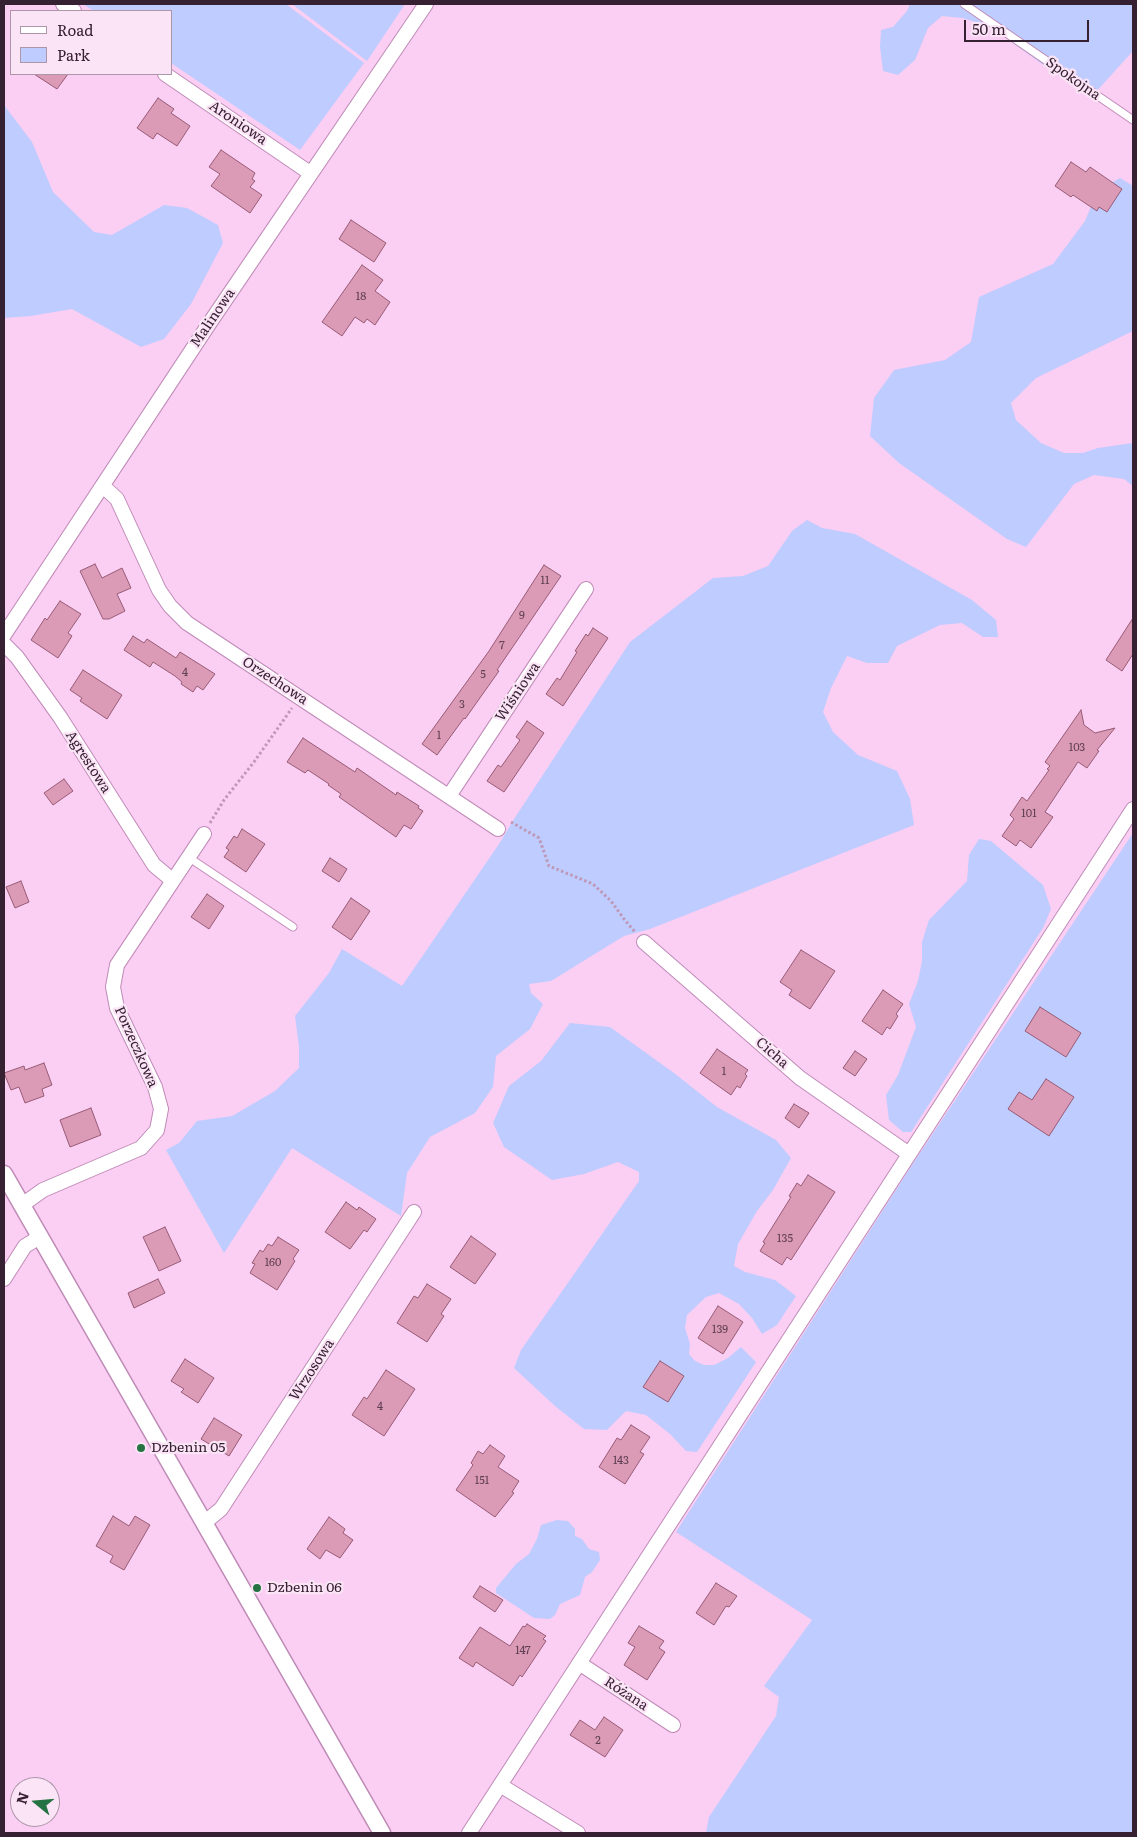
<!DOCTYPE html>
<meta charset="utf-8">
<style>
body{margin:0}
#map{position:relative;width:1137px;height:1837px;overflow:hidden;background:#fbcef3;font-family:Literata,serif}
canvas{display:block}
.frame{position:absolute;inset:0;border:5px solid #362132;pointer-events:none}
.legend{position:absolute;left:10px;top:10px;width:162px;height:65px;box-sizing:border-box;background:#fae4f6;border:1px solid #ac96a8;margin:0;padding:6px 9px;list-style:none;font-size:15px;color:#362132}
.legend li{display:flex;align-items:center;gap:10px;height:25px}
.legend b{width:25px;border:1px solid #ac96a8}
.north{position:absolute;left:10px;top:1777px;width:50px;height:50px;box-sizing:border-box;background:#fae4f6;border:1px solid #ac96a8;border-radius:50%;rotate:287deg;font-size:14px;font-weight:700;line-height:20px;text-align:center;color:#362132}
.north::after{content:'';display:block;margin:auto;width:18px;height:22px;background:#257342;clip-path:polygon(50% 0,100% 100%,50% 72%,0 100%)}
.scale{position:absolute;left:964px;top:20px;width:125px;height:22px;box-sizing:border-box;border:2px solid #362132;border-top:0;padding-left:6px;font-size:15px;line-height:18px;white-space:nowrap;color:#362132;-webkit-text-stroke:4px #fae4f6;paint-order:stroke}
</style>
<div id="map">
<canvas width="1137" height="1837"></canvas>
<div class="frame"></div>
<ul class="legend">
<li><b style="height:6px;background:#fff"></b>Road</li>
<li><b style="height:14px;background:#beccff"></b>Park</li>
</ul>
<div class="north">N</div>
<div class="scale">50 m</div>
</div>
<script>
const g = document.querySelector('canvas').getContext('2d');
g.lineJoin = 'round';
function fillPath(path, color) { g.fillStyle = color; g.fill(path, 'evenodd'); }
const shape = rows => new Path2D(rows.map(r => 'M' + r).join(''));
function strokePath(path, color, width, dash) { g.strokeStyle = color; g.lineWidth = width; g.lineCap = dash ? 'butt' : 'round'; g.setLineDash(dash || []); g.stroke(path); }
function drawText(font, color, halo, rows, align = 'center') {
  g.font = font + ' Literata,serif'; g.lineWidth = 4.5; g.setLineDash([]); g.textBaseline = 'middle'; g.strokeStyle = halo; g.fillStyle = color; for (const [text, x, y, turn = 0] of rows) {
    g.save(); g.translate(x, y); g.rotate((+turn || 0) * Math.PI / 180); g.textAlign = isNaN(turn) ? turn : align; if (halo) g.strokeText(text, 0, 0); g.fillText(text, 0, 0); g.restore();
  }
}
fillPath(shape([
 [83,4,286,4,364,63,300,150,171,63,171,11,94,11],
 [292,4,405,4,367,61],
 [910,4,1133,4,1133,51,1094,94,1077,89,989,26,962,18,942,16,928,28,915,60,898,75,883,71,880,47,881,30,893,27,907,11],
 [4,105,32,142,53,192,94,232,112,235,164,205,187,208,218,225,223,243,191,304,164,339,141,347,72,309,31,316,4,318],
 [1120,178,1133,186,1133,331,1036,378,1011,403,1016,420,1041,443,1064,453,1083,453,1098,448,1133,443,1133,486,1124,479,1094,475,1074,484,1026,547,1007,539,899,463,870,436,874,398,894,370,945,360,971,342,979,297,1053,264,1085,221,1098,190],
 [807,520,822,528,855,534,972,600,996,620,998,637,983,637,962,623,940,625,897,646,888,663,867,663,847,656,831,688,823,712,833,732,858,755,897,771,910,799,914,825,650,929,624,936,551,981,529,984,531,993,543,1004,530,1029,496,1056,493,1087,475,1113,430,1137,407,1173,401,1216,292,1148,224,1253,166,1150,179,1143,197,1121,232,1116,275,1091,299,1068,299,1047,295,1016,329,973,342,949,402,986,499,844,514,819,630,642,713,578,743,576,768,566,792,531],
 [1133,833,1133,1833,706,1833,709,1817,776,1716,779,1697,764,1686,812,1620,676,1532,912,1165],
 [979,839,991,841,1043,885,1051,909,1043,928,911,1132,903,1132,889,1120,886,1095,898,1075,916,1027,909,1004,918,981,922,961,922,942,929,920,967,881,969,855],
 [570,1023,610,1027,674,1073,717,1107,776,1140,791,1158,773,1190,757,1211,738,1244,734,1266,745,1272,775,1280,796,1296,777,1325,762,1334,752,1318,739,1304,719,1293,706,1297,687,1315,685,1328,690,1344,689,1354,695,1361,704,1365,714,1365,728,1358,741,1347,756,1362,697,1452,686,1451,670,1434,646,1415,626,1411,607,1430,584,1429,555,1406,514,1368,521,1350,639,1181,639,1172,618,1162,584,1174,552,1180,504,1147,493,1123,509,1086,541,1061],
 [557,1520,568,1521,575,1529,575,1536,582,1539,589,1549,599,1552,600,1560,592,1572,585,1577,580,1595,560,1604,555,1615,550,1619,534,1618,496,1593,496,1588,516,1564,529,1554,537,1539,541,1525]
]), '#beccff');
const building = shape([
 [34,74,68,74,57,89,34,74],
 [158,98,174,109,171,113,190,126,177,146,157,133,153,139,137,128,158,98],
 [221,150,255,173,252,179,255,181,250,187,262,195,250,213,211,186,220,174,209,167,221,150],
 [1071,162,1086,172,1090,167,1122,189,1107,212,1099,207,1097,211,1073,195,1071,197,1055,186,1071,162],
 [351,220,386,243,374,262,339,239,351,220],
 [362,265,383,280,375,291,390,302,375,325,367,319,364,323,355,317,342,336,322,322,362,265],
 [95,564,102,578,122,568,131,588,117,594,125,611,109,619,103,619,80,571,95,564],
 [544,565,561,576,497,670,499,671,465,719,464,718,437,755,422,744,489,651,544,565],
 [60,601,81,614,68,633,72,636,58,658,31,640,45,618,47,620,60,601],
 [1133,618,1133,654,1122,671,1106,660,1133,618],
 [593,628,608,638,563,706,546,694,557,678,560,680,577,652,575,651,586,634,588,636,593,628],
 [133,636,144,643,147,639,176,658,180,652,215,674,203,690,197,686,193,692,181,684,182,682,175,676,153,662,150,667,124,650,133,636],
 [83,670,122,695,107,719,80,701,82,698,70,690,83,670],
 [1081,710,1084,725,1095,733,1115,728,1097,750,1099,751,1087,768,1078,762,1045,812,1053,817,1031,848,1020,840,1016,846,1002,836,1014,819,1010,815,1022,797,1027,801,1049,770,1047,769,1050,766,1045,762,1081,710],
 [527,721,544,733,504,792,487,781,498,765,501,767,520,740,516,737,527,721],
 [303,738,355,772,357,768,396,795,397,792,419,806,418,808,423,811,411,829,404,825,396,837,339,797,341,794,328,785,329,784,308,770,305,773,287,762,303,738],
 [64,779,73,791,53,805,44,793,64,779],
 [242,829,265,844,246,872,224,857,229,850,226,848,234,836,237,838,242,829],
 [330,858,347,869,339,882,322,871,330,858],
 [21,881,29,902,15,908,6,887,21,881],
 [207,894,224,906,209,929,191,917,207,894],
 [351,898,370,911,351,940,332,927,351,898],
 [801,950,835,971,810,1009,789,995,792,990,780,982,801,950],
 [883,990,903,1004,896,1014,898,1016,890,1029,887,1027,882,1035,862,1021,883,990],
 [1040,1007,1081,1033,1066,1057,1025,1031,1040,1007],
 [717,1049,748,1070,745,1074,747,1076,740,1088,737,1086,731,1095,700,1073,717,1049],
 [855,1051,867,1059,855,1076,843,1068,855,1051],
 [44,1063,52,1085,42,1089,44,1096,25,1103,19,1087,11,1090,4,1073,24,1066,25,1070,44,1063],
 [1046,1079,1074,1097,1049,1136,1008,1109,1019,1092,1032,1100,1046,1079],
 [794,1104,809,1113,799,1128,785,1118,794,1104],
 [91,1108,101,1135,70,1147,60,1120,91,1108],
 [808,1175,835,1192,791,1260,787,1257,782,1265,760,1251,765,1243,763,1242,791,1197,789,1196,797,1183,801,1186,808,1175],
 [346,1202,357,1210,359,1207,376,1219,367,1232,364,1230,350,1249,325,1232,346,1202],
 [165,1227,181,1261,159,1271,143,1237,165,1227],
 [471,1236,496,1254,475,1284,450,1267,471,1236],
 [278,1237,299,1250,293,1259,295,1261,277,1290,250,1273,255,1264,252,1263,260,1250,263,1252,268,1244,272,1246,278,1237],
 [158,1279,165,1293,134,1308,128,1293,158,1279],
 [427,1284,451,1299,441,1314,444,1316,427,1342,397,1323,414,1296,418,1298,427,1284],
 [718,1306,743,1322,723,1354,698,1338,718,1306],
 [185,1359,214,1378,198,1403,181,1392,184,1389,171,1381,185,1359],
 [660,1361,684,1376,668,1402,643,1387,660,1361],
 [386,1370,415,1389,384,1436,352,1415,364,1397,367,1399,386,1370],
 [214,1418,242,1435,229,1456,201,1439,214,1418],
 [631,1425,650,1437,640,1452,644,1454,625,1484,599,1467,617,1438,621,1440,631,1425],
 [490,1445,505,1456,498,1467,519,1481,512,1492,514,1493,495,1517,456,1490,473,1465,471,1463,478,1451,483,1454,490,1445],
 [113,1516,129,1526,135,1516,150,1525,124,1570,110,1562,113,1556,96,1546,113,1516],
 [329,1517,345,1529,343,1533,353,1540,340,1558,326,1550,320,1559,307,1549,329,1517],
 [716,1583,737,1596,729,1607,726,1606,714,1625,696,1613,716,1583],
 [480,1586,503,1600,495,1612,473,1597,480,1586],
 [527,1624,546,1636,543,1639,546,1641,522,1677,520,1675,513,1686,476,1662,473,1667,459,1658,480,1627,510,1646,523,1626,525,1627,527,1624],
 [639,1626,664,1641,659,1648,665,1652,647,1680,624,1665,635,1647,628,1643,639,1626],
 [604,1717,623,1730,605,1757,570,1735,580,1720,595,1730,604,1717]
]);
fillPath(building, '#db9ab5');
strokePath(building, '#975b75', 1);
const service = shape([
 [964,4,1133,120],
 [188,857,293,927]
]);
const minor = shape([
 [63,4,74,11],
 [165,74,310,173],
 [103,486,117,499,159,590,170,606,187,623,498,829],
 [4,635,209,324,426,4],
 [4,644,17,657,60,717,154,865,172,880],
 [449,796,586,589],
 [644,942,800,1078,909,1154],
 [22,1205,43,1190,141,1148,157,1130,161,1109,155,1087,117,1008,113,987,117,965,204,834],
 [4,1279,25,1246,40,1237],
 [204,1523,221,1509,414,1212],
 [579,1663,673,1725],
 [500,1785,578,1833],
 [469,1833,1133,809]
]);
const tertiary = shape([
 [4,1174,382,1833]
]);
strokePath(service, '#bf8bb7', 9);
strokePath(minor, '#bf8bb7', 16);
strokePath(tertiary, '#bf8bb7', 19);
strokePath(shape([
 [511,822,539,838,549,866,593,884,611,901,624,919,635,932],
 [210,823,224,800,254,762,292,708]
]), '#be98b7', 3, [2.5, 2.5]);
strokePath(service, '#fff', 7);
strokePath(minor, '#fff', 14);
strokePath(tertiary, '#fff', 16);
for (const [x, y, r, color] of [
 [141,1448,5,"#257342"],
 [257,1588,5,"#257342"]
]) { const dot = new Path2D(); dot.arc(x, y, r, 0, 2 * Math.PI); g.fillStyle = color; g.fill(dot); strokePath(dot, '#fae4f6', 2); }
drawText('11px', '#5f3f53', null, [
 ["18",361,297],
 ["11",545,581],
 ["9",522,616],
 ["7",502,646],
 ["4",185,673],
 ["5",483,675],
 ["3",462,705],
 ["1",439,736],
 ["103",1077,748],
 ["101",1029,814],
 ["1",724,1072],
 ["135",785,1239],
 ["160",273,1263],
 ["139",720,1330],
 ["4",380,1407],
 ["143",621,1461],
 ["151",482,1481],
 ["147",523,1651],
 ["2",598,1741]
]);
drawText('14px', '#362132', '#fae4f6', [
 ["Spokojna",1073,79,35],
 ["Aroniowa",238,123,34],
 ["Malinowa",213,318,-56],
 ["Orzechowa",275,681,33],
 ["Wiśniowa",518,692,-56],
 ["Agrestowa",88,762,57],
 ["Porzeczkowa",136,1047,66],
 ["Cicha",772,1053,41],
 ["Wrzosowa",312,1370,-57],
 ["Różana",626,1694,33]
]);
drawText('14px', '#362132', '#fae4f6', [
 ["Dzbenin 05",151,1448],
 ["Dzbenin 06",267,1588]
], 'left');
</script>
